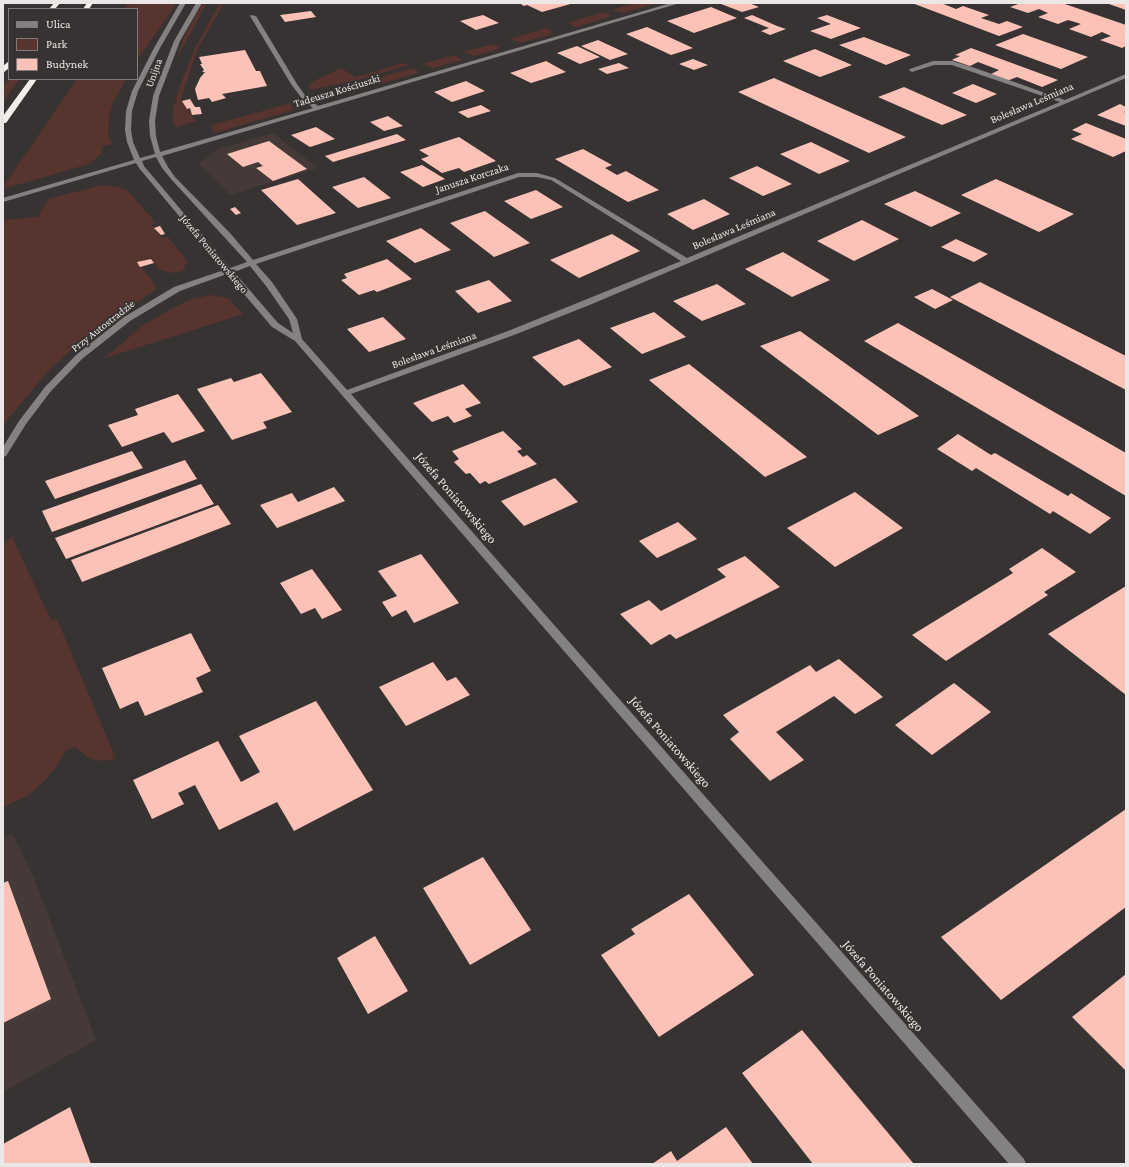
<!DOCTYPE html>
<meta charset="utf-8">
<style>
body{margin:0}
#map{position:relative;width:1129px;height:1167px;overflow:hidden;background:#373332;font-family:"Crimson Pro",serif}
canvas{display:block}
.frame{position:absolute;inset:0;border:4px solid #eae7e6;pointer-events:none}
.legend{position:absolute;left:8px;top:8px;width:130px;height:72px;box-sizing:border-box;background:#373332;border:1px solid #7f7b7a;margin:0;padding:5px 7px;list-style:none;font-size:12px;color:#eae7e6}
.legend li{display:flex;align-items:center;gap:8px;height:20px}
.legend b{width:20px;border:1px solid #7f7b7a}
</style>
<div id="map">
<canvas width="1129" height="1167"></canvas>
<div class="frame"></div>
<ul class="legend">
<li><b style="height:5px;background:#848181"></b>Ulica</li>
<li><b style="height:11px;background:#58342e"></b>Park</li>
<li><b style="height:11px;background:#fcc2b7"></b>Budynek</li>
</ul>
</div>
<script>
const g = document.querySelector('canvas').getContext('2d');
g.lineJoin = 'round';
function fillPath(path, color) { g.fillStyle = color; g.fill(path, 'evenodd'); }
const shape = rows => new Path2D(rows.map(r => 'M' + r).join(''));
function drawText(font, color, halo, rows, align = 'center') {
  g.font = font + ' "Crimson Pro",serif'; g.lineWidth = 4; g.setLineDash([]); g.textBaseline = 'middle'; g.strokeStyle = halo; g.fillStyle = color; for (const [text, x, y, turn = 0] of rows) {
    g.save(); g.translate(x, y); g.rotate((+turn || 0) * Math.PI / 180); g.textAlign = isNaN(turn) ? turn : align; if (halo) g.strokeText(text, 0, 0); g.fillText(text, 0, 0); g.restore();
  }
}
fillPath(shape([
 [273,133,318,168,230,195,199,164,218,149],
 [12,833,33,876,96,1040,3,1092,3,837]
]), '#463a38');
fillPath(shape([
 [129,3,177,3,137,60,137,9,124,9],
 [203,3,207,3,176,60,184,37],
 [220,3,224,3,197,50,181,99,196,121,176,127,173,124,173,109,181,83,197,44],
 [634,3,658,3,623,13,611,10],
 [603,12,610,15,610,17,576,27,567,23],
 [547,28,553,32,553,34,521,43,510,39],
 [492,44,499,47,499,49,475,56,463,52],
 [454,55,462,60,433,68,422,64],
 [403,63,409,65,358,80,310,90,310,83,341,68,356,77],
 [413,68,418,71,418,73,328,99,317,95],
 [9,79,20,79,3,102,3,87],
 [77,79,126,79,112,105,109,117,108,133,112,144,102,146,102,152,100,155,89,164,3,189,3,187],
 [291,103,293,110,215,133,210,127,212,125],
 [102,185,117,187,127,190,156,223,151,224,162,238,168,237,188,262,184,267,185,270,174,273,163,271,159,269,151,258,137,262,155,284,156,287,154,291,106,323,68,353,49,370,3,425,3,220,38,217,48,199],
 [211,295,228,298,243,314,105,358,142,326,176,306,192,299],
 [12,537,51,620,57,619,116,759,105,761,95,760,87,757,76,747,66,750,58,764,43,783,27,796,3,807,3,544]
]), '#58342e');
fillPath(shape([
 [519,3,574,3,542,12,527,5,524,6],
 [723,3,749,3,759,7,742,12,721,4],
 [912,3,941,3,956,9,963,6,989,15,981,18,999,24,1007,21,1023,27,999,36],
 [1021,3,1062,3,1126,25,1126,46,1122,48,1100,40,1111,36,1102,32,1091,37,1069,29,1081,24,1075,22,1068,20,1058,24,1038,17,1048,13,1039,9,1028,13,1010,7],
 [1106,3,1126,3,1126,10],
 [711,7,737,18,694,33,667,21],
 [311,11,316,17,285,22,280,15],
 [483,15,499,23,476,30,460,21],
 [752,15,777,26,786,29,770,35,761,31,769,28,744,18],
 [827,15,840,20,861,28,831,39,810,31,831,24,817,18],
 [647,27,693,48,671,55,626,34],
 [1023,34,1088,57,1061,69,995,45],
 [864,37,911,55,886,65,839,45],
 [598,40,628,54,610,60,581,46],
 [577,46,600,57,580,64,557,53],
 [971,48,1058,80,1042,87,1017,77,1007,81,989,75,999,70,978,62,970,66,952,60,960,56,955,55],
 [815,49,852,65,820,77,783,61],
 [245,50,256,71,260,71,267,86,222,94,226,98,212,102,209,98,198,100,195,89,200,78,205,72,202,72,204,70,200,64,202,64,199,57],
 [693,59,708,65,694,70,679,64],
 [546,61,566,72,531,83,510,73],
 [619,63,629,68,607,74,598,69],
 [774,78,906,137,869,153,738,92],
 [466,81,485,91,452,102,434,92],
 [973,84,997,94,976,103,952,93],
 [904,87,967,115,942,125,878,97],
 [190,99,195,107,200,107,202,114,192,115,190,108,187,109,182,101],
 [1120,104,1126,107,1126,111,1124,112,1126,113,1126,126,1097,115],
 [481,105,491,111,468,118,458,112],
 [388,116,403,126,384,131,370,122],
 [1086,123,1126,139,1126,151,1113,157,1071,139,1082,134,1072,130],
 [316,127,335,139,310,147,291,135],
 [397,134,406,140,333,162,325,156],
 [459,137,496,161,464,172,459,168,442,173,421,159,429,156,419,150],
 [269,141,307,169,273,181,256,168,263,166,258,162,243,167,227,154],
 [811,142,850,161,819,174,780,154],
 [583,149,612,165,605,168,617,175,626,171,659,190,628,202,555,159],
 [422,165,445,179,423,187,400,172],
 [757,166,792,184,763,196,729,178],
 [364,177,391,198,358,208,332,187],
 [298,179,336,213,297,225,261,190],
 [996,179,1074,214,1039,232,961,195],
 [536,190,563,207,531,219,504,201],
 [915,191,961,213,931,227,884,204],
 [704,199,730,214,693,230,667,214],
 [235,207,241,213,236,215,230,209],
 [485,211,530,243,494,257,450,223],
 [862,220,899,239,854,261,817,241],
 [160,226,165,234,161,235,154,228],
 [421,228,451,250,415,263,386,241],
 [612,234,640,251,579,278,550,260],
 [956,239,988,254,974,262,941,247],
 [783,252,830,280,792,297,745,269],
 [151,259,154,263,140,267,137,262],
 [387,259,412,279,377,292,374,290,359,295,341,280,347,278,344,274],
 [489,280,512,301,478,313,455,291],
 [980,282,1126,356,1126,390,950,297],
 [717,284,746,304,702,321,673,301],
 [932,289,953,300,935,309,914,297],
 [654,312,686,337,642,354,610,328],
 [383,317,406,339,369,352,347,329],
 [898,323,1126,453,1126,496,864,341],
 [800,331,919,416,878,435,760,346],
 [579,339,612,367,564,386,532,357],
 [689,364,807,457,765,477,649,380],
 [261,373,292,412,263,422,267,428,232,440,197,389,231,378,234,382],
 [463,384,481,403,465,409,472,416,454,423,448,416,432,422,413,403],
 [178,394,205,431,172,443,164,432,122,447,108,425,138,415,135,409],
 [503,431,522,449,517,451,523,457,527,455,537,464,489,484,485,481,480,484,470,473,466,474,454,462,459,459,452,451],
 [958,434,991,455,995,453,1068,496,1071,493,1111,518,1090,534,1053,511,1050,514,976,468,972,471,937,449],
 [132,451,143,468,55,499,45,481],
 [185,460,197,479,52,532,42,511],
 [555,478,578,502,524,526,501,501],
 [201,484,214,504,66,559,55,538],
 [334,487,345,501,277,528,260,505,292,493,298,502],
 [855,492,903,528,835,567,787,528],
 [218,505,231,524,82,582,71,560],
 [678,522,697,539,657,558,639,541],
 [1042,548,1076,572,1044,592,1048,595,946,661,912,635,1013,573,1009,569],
 [421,554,459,603,414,623,406,610,392,617,382,602,397,596,378,571],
 [745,556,780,587,676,639,670,634,651,645,620,614,649,600,661,611,726,577,717,569],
 [312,569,342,610,322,619,315,608,301,614,280,583],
 [1126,586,1126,695,1048,634],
 [191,633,211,671,196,678,203,692,145,716,138,701,120,709,102,668],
 [839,659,883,697,855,714,834,696,776,732,804,760,770,781,730,739,739,732,723,715,810,665,816,672],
 [433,662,447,681,456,677,470,695,406,726,379,687],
 [954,683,991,712,932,755,895,725],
 [316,701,373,790,294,831,277,802,219,830,195,785,178,793,184,804,152,819,133,780,218,741,241,782,260,772,239,736],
 [1126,809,1126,907,1001,1000,941,937],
 [483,857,531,930,470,965,423,888],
 [8,881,51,999,3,1023,3,883],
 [689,894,754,975,659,1037,601,955,635,934,631,929],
 [375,936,408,991,368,1014,337,958],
 [1126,974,1126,1071,1072,1017],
 [802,1030,914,1164,813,1164,742,1073],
 [70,1107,91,1164,3,1164,3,1144],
 [726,1127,753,1164,652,1164,671,1151,677,1161]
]), '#fcc2b7');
fillPath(shape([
 [180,3,186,3,160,48,138,91,132,111,131,130,133,142,140,158,155,154,150,136,149,121,153,96,174,41,196,3,202,3,180,41,159,96,155,121,156,136,160,152,313,108,303,100,291,84,250,16,251,15,256,16,297,84,307,98,318,106,671,3,680,3,162,156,168,167,175,177,230,233,253,260,518,173,537,173,555,178,687,258,1060,102,952,65,934,65,912,72,909,70,910,69,933,61,952,61,975,68,1065,100,1126,74,1126,78,592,304,514,335,351,394,1024,1159,1026,1164,1009,1164,295,341,272,327,227,274,180,291,130,321,82,359,51,391,26,424,6,456,3,457,3,447,19,421,45,387,76,355,124,317,174,287,224,270,139,168,136,163,3,202,3,198,134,160,127,142,125,130,126,111,132,91,154,48,180,3],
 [156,157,162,168,171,179,247,262,230,268,144,166,142,161,156,157],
 [519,177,537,177,551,180,681,261,508,331,347,390,302,339,297,319,272,282,256,264,519,177],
 [250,266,266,286,289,319,293,333,278,323,234,272,250,266]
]), '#848181');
fillPath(shape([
 [54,3,60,3,55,9,49,9,54,3],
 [87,3,93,3,89,9,83,9,87,3],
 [9,61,9,68,3,73,3,66,9,61],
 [30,79,37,79,6,123,3,123,3,116,30,79]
]), '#f3edec');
drawText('11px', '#eae7e6', '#373332', [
 ["Unijna",154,73,-70],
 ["Tadeusza Kościuszki",337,91,-17],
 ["Bolesława Leśmiana",1032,103,-23],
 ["Janusza Korczaka",472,178,-18],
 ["Bolesława Leśmiana",734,229,-23],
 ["Józefa Poniatowskiego",214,254,50],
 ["Przy Autostradzie",103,326,-38],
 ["Bolesława Leśmiana",434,350,-20]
]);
drawText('13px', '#eae7e6', '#373332', [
 ["Józefa Poniatowskiego",456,498,49],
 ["Józefa Poniatowskiego",670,742,49],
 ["Józefa Poniatowskiego",883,986,49]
]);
</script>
